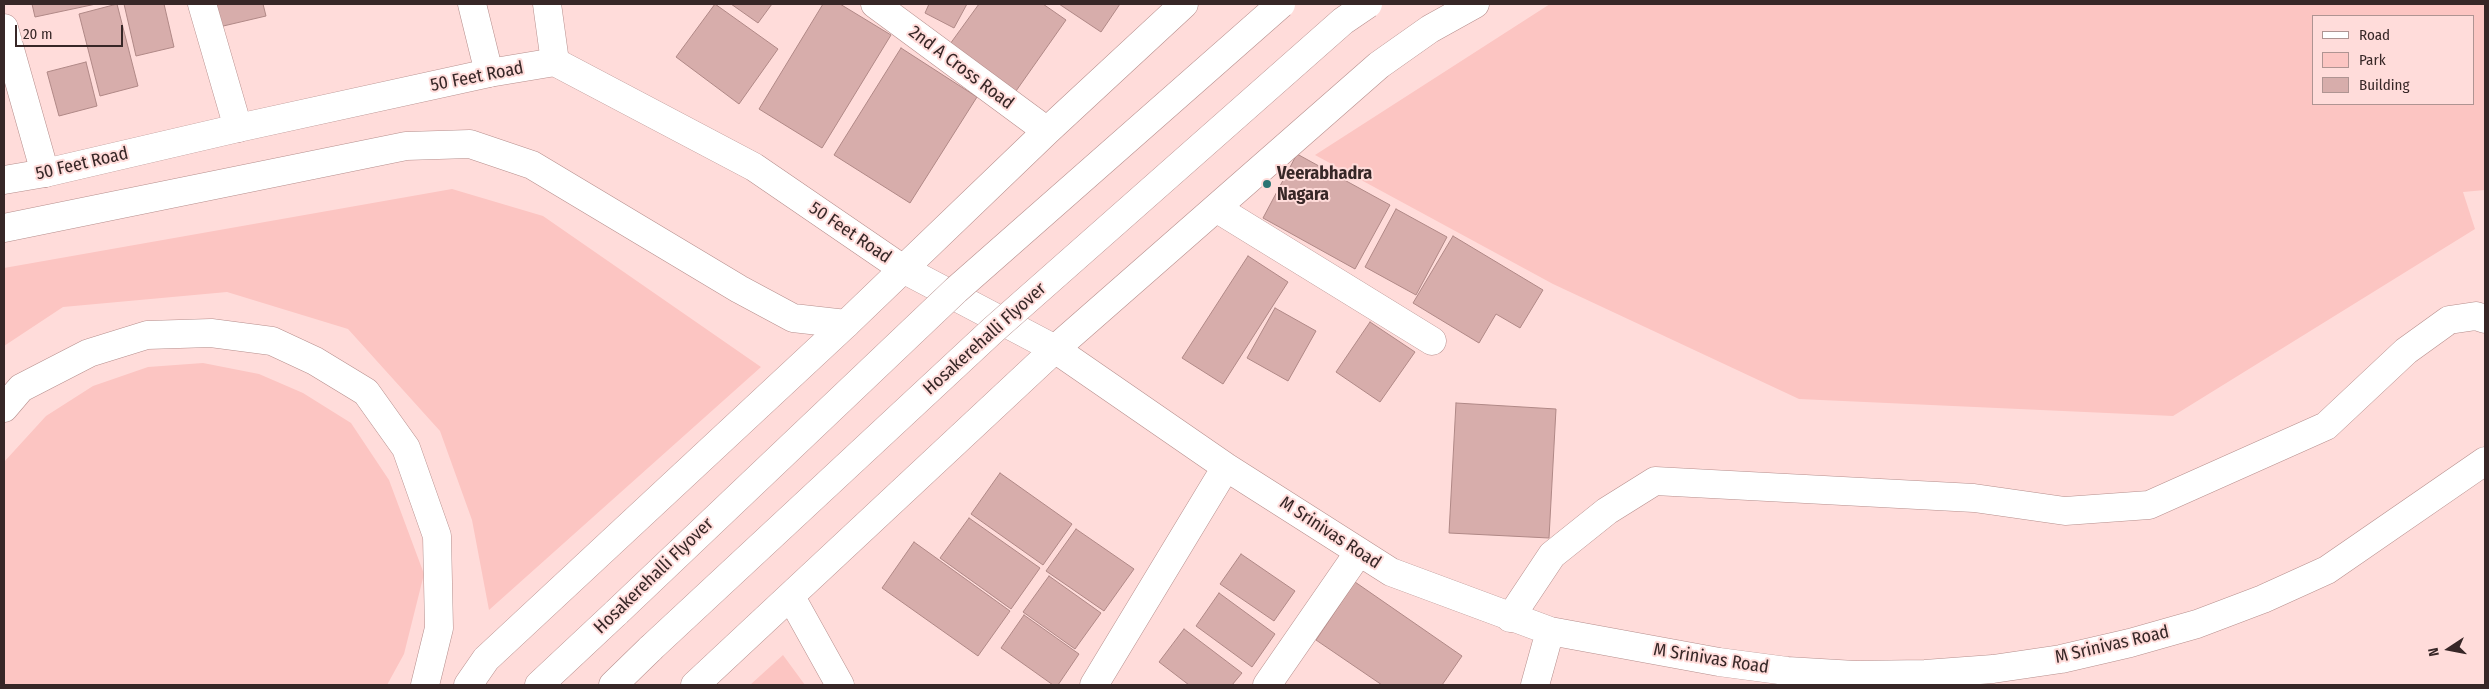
<!DOCTYPE html>
<style>
body{margin:0}
#map{position:relative;width:2489px;height:689px;overflow:hidden;background:#ffdcda;font-family:"Fira Sans Condensed",sans-serif}
canvas{display:block}
.frame{position:absolute;inset:0;border:5px solid #372727;pointer-events:none}
.legend{position:absolute;left:2312px;top:15px;width:162px;height:90px;box-sizing:border-box;background:#ffdcda;border:1px solid #af9492;margin:0;padding:6px 9px;list-style:none;font-size:15px;color:#372727}
.legend li{display:flex;align-items:center;gap:10px;height:25px}
.legend b{width:25px;border:1px solid #af9492}
.north{position:absolute;left:2424px;top:624px;width:50px;height:50px;-webkit-text-stroke:4px #ffdcda;paint-order:stroke;rotate:259deg;font-size:14px;font-weight:700;line-height:20px;text-align:center;color:#372727}
.north::after{content:'';display:block;margin:auto;width:18px;height:22px;background:#372727;clip-path:polygon(50% 0,100% 100%,50% 72%,0 100%)}
.scale{position:absolute;left:15px;top:25px;width:108px;height:22px;box-sizing:border-box;border:2px solid #372727;border-top:0;padding-left:6px;font-size:15px;line-height:18px;white-space:nowrap;color:#372727;-webkit-text-stroke:4px #ffdcda;paint-order:stroke}
</style>
<div id="map">
<canvas width="2489" height="689"></canvas>
<div class="frame"></div>
<ul class="legend">
<li><b style="height:6px;background:#fff"></b>Road</li>
<li><b style="height:14px;background:#fcc5c2"></b>Park</li>
<li><b style="height:14px;background:#d7adab"></b>Building</li>
</ul>
<div class="north">N</div>
<div class="scale">20 m</div>
</div>
<script>
const g = document.querySelector('canvas').getContext('2d');
g.lineJoin = 'round';
function fillPath(path, color) { g.fillStyle = color; g.fill(path, 'evenodd'); }
const shape = rows => new Path2D(rows.map(r => 'M' + r).join(''));
function strokePath(path, color, width, dash) { g.strokeStyle = color; g.lineWidth = width; g.lineCap = dash ? 'butt' : 'round'; g.setLineDash(dash || []); g.stroke(path); }
function drawText(font, color, halo, rows, align = 'center') {
  g.font = font + ' "Fira Sans Condensed",sans-serif'; g.lineWidth = 4; g.setLineDash([]); g.textBaseline = 'middle'; g.strokeStyle = halo; g.fillStyle = color; for (const [text, x, y, turn = 0] of rows) {
    g.save(); g.translate(x, y); g.rotate((+turn || 0) * Math.PI / 180); g.textAlign = isNaN(turn) ? turn : align; if (halo) g.strokeText(text, 0, 0); g.fillText(text, 0, 0); g.restore();
  }
}
fillPath(shape([
 [1550,4,2485,4,2485,190,2463,192,2475,229,2173,416,1799,399,1553,284,1315,155],
 [2313,16,2473,16,2473,104,2313,104],
 [452,189,543,216,761,367,489,610,472,520,440,431,348,329,227,292,63,307,4,346,4,268],
 [203,363,259,374,303,393,351,423,389,480,424,574,404,654,387,685,4,685,4,462,46,416,93,386,148,367],
 [783,655,805,685,750,685]
]), '#fcc5c2');
const building = shape([
 [32,4,96,4,35,17,32,4],
 [117,4,138,86,100,96,79,14,117,4],
 [124,4,164,4,174,47,136,56,124,4],
 [213,4,263,4,266,16,219,27,213,4],
 [715,4,778,49,739,104,676,57,715,4],
 [731,4,772,4,758,23,731,4],
 [823,4,840,4,891,35,822,148,759,109,823,4],
 [929,4,967,4,954,28,925,13,929,4],
 [979,4,1043,4,1066,20,1016,91,950,44,979,4],
 [1059,4,1120,4,1101,32,1059,4],
 [901,48,977,97,910,203,834,155,901,48],
 [86,62,97,106,59,116,47,72,86,62],
 [1297,154,1390,205,1355,269,1263,218,1297,154],
 [1396,209,1447,237,1416,295,1365,267,1396,209],
 [1453,236,1543,290,1520,328,1496,314,1479,343,1413,303,1453,236],
 [1248,256,1288,282,1223,384,1182,358,1248,256],
 [1275,308,1316,331,1288,381,1247,358,1275,308],
 [1370,322,1415,352,1380,402,1336,372,1370,322],
 [1456,403,1556,409,1549,538,1449,533,1456,403],
 [1000,473,1072,524,1043,565,971,514,1000,473],
 [969,518,1040,568,1011,609,940,558,969,518],
 [1076,529,1134,569,1104,611,1046,571,1076,529],
 [914,542,1010,611,978,656,882,588,914,542],
 [1241,554,1295,591,1274,621,1220,584,1241,554],
 [1049,576,1101,613,1075,649,1023,612,1049,576],
 [1355,582,1462,656,1442,685,1382,685,1316,640,1355,582],
 [1219,593,1275,634,1252,667,1196,626,1219,593],
 [1024,615,1079,654,1058,685,1053,685,1001,648,1024,615],
 [1184,629,1242,673,1232,685,1189,685,1159,662,1184,629]
]);
fillPath(building, '#d7adab');
strokePath(building, '#b08886', 1);
const minor = shape([
 [202,4,238,128],
 [472,4,489,73],
 [547,4,555,62],
 [875,4,1047,131],
 [4,28,45,173],
 [1216,208,1432,341],
 [903,269,1055,349,1226,467,1391,572,1550,631,1719,662,1787,671,1855,675,1925,674,1993,669,2061,659,2130,643,2197,624,2263,599,2327,570,2485,461],
 [1510,618,1552,555,1607,511,1655,481,1974,498,2065,511,2149,505,2326,426,2406,351,2449,320,2476,316,2485,319],
 [468,685,486,659,846,324,1047,131,1184,4],
 [695,685,1055,349,1379,65,1430,29,1475,4],
 [1094,685,1226,467],
 [1267,685,1359,552],
 [1535,685,1550,631]
]);
const major = shape([
 [4,180,45,173,238,128,489,73,555,62,754,167,903,269]
]);
const highway = shape([
 [4,228,406,146,470,144,532,165,739,289,793,318,846,324],
 [4,408,21,388,89,353,147,335,211,333,272,341,315,361,366,392,406,448,437,536,439,628,425,685],
 [791,597,840,685],
 [539,685,617,612],
 [613,685,651,648]
]);
strokePath(minor, '#b68e8c', 29);
strokePath(major, '#b68e8c', 29);
strokePath(highway, '#b68e8c', 29);
strokePath(minor, '#fff', 28);
strokePath(major, '#fff', 28);
strokePath(highway, '#fff', 28);
const highwayBridge = shape([
 [617,612,956,290,1281,4],
 [651,648,993,330,1343,21,1368,4]
]);
strokePath(highwayBridge, '#b68e8c', 29, []);
strokePath(highwayBridge, '#fff', 28);
for (const [x, y, r, color] of [
 [1267,184,5,"#2a7473"]
]) { const dot = new Path2D(); dot.arc(x, y, r, 0, 2 * Math.PI); g.fillStyle = color; g.fill(dot); strokePath(dot, '#ffdcda', 2); }
drawText('18px', '#372727', '#ffdcda', [
 ["2nd A Cross Road",961,68,37],
 ["50 Feet Road",477,77,-11],
 ["50 Feet Road",82,164,-13],
 ["50 Feet Road",850,233,34],
 ["Hosakerehalli Flyover",985,339,-42],
 ["M Srinivas Road",1330,533,33],
 ["Hosakerehalli Flyover",654,576,-44],
 ["M Srinivas Road",2112,645,-13],
 ["M Srinivas Road",1711,659,9]
]);
drawText('bold 18px', '#372727', '#ffdcda', [
 ["Veerabhadra",1277,174],
 ["Nagara",1277,195]
], 'left');
</script>
